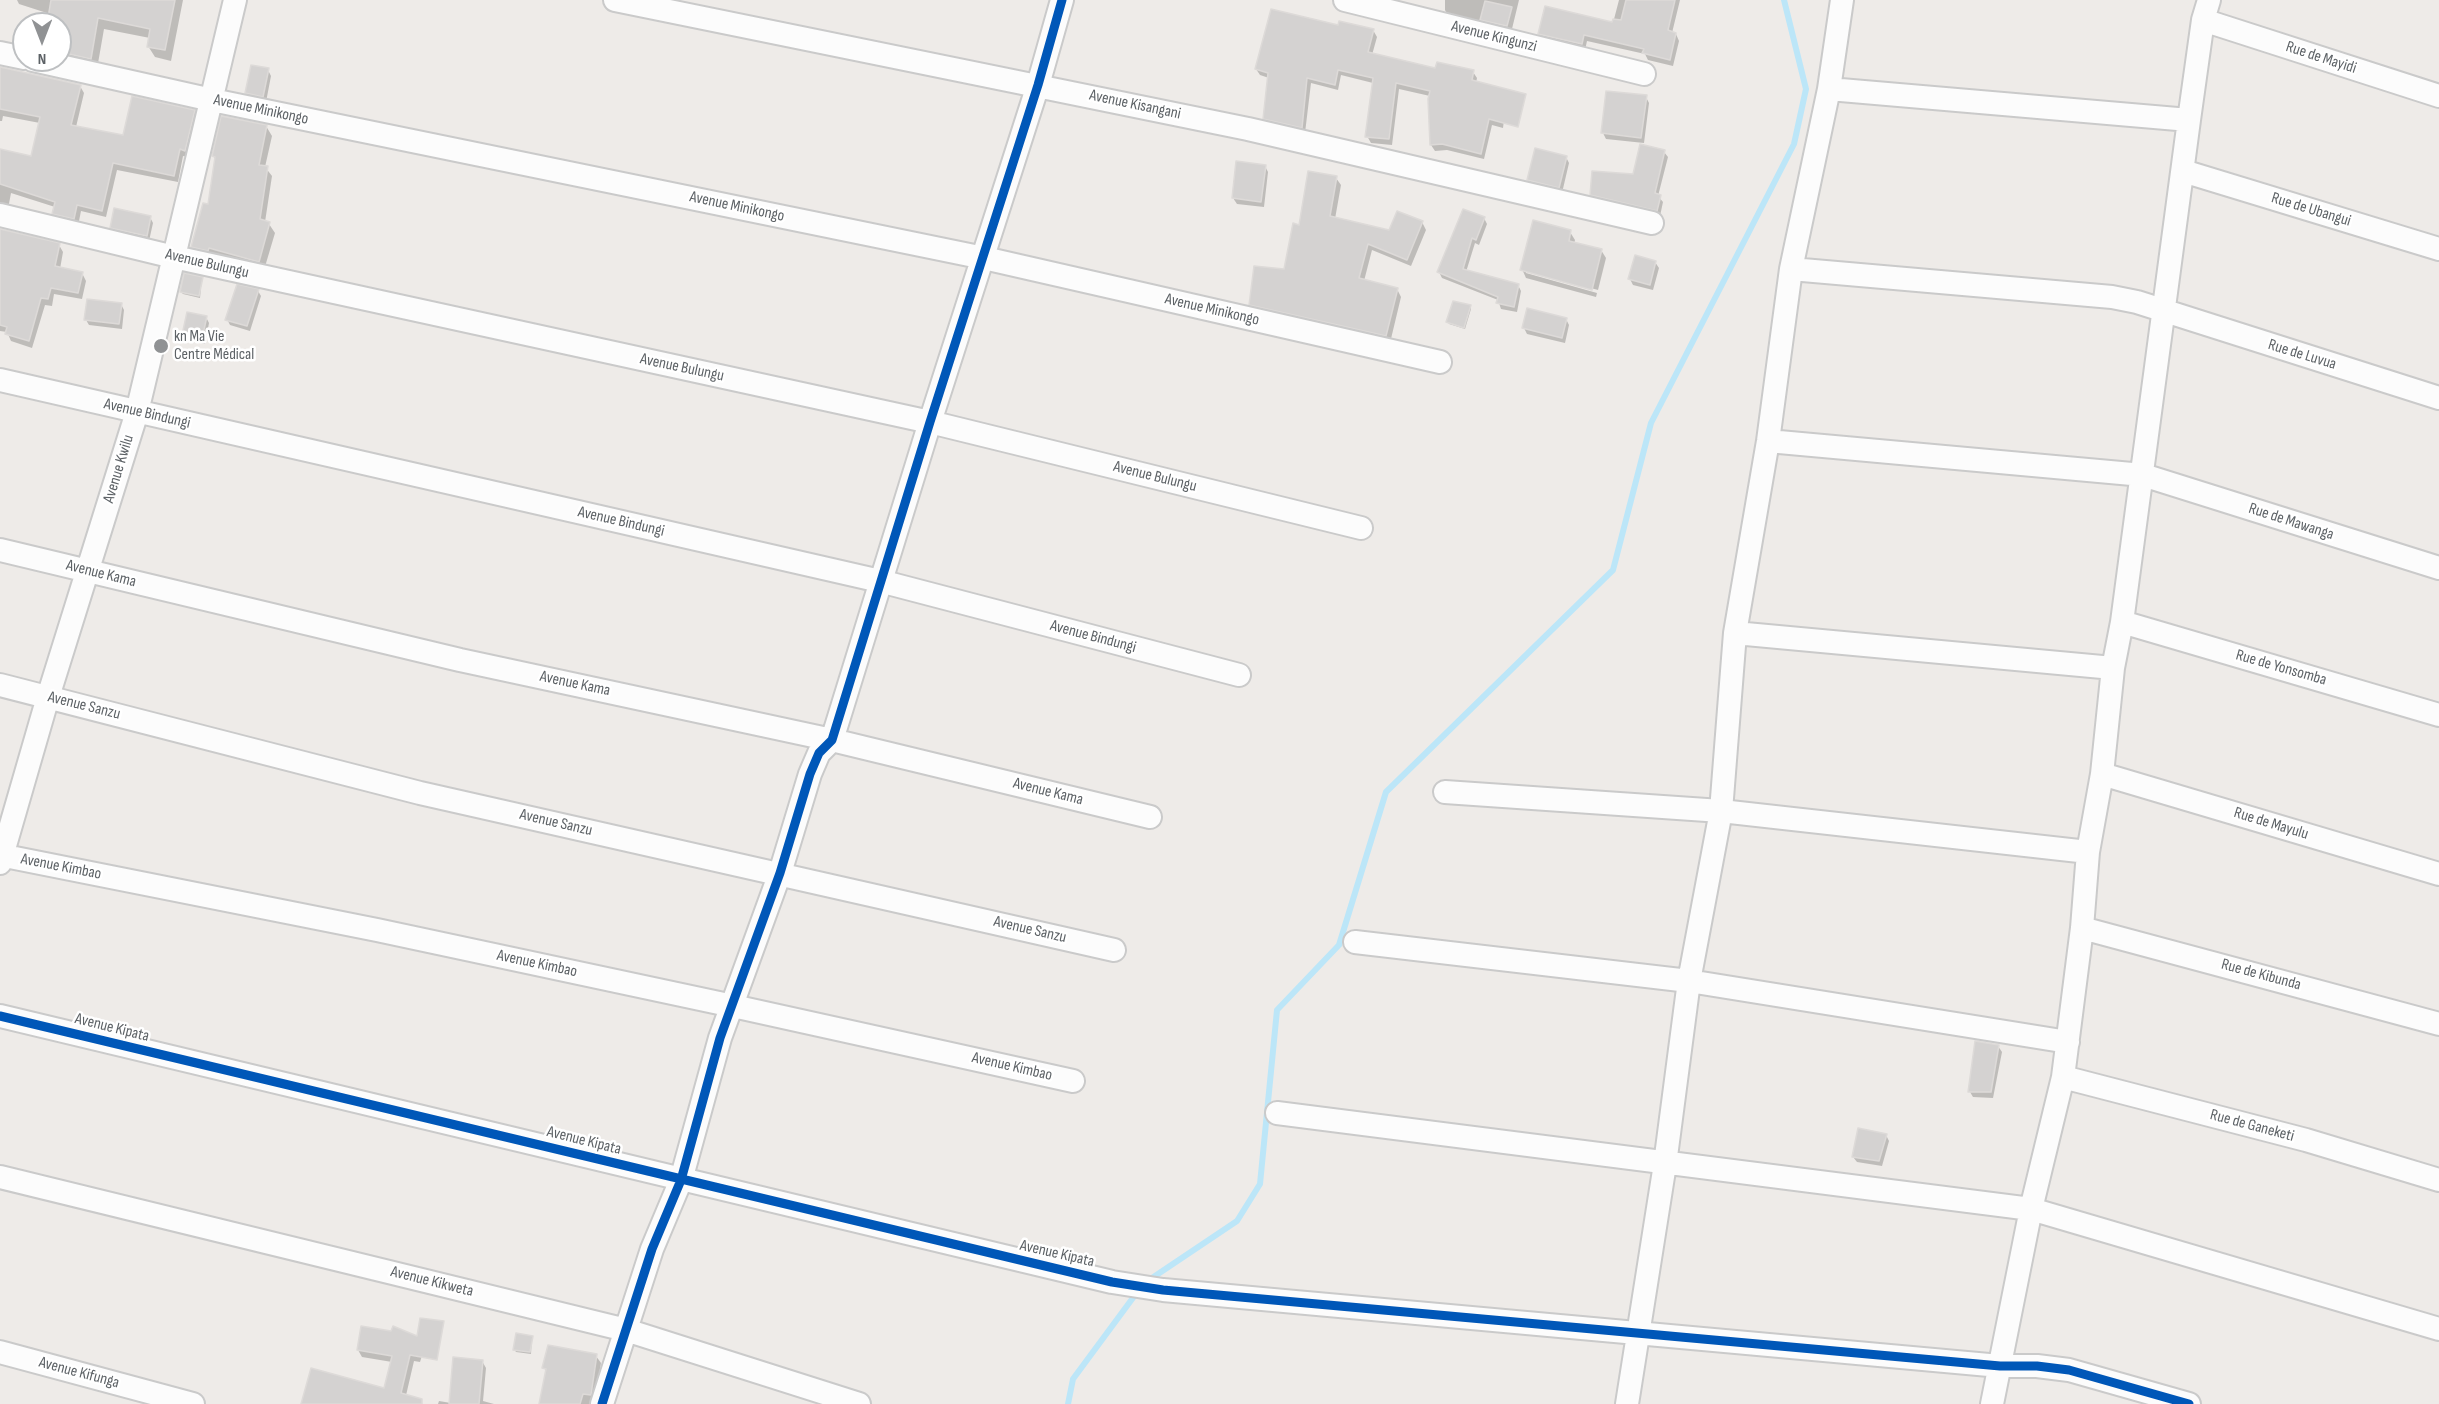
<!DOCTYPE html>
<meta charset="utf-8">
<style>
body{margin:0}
#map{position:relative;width:2439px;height:1404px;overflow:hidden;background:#eeebe8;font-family:"Sofia Sans Condensed",sans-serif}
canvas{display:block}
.north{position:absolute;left:12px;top:12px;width:60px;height:60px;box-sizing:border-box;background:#fff;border:2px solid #bec0c2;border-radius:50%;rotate:180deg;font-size:16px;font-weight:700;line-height:24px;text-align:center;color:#5d6266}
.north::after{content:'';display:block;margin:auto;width:21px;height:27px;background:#909294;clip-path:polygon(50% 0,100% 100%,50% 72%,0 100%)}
</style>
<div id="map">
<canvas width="2439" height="1404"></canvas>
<div class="north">N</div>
</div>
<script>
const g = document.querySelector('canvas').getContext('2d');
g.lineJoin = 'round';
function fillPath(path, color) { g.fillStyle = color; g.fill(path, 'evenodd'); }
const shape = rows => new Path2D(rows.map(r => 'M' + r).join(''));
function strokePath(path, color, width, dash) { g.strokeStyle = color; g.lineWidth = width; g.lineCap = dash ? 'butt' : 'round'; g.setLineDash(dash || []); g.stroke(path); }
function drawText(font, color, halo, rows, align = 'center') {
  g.font = font + ' "Sofia Sans Condensed",sans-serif'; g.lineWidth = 5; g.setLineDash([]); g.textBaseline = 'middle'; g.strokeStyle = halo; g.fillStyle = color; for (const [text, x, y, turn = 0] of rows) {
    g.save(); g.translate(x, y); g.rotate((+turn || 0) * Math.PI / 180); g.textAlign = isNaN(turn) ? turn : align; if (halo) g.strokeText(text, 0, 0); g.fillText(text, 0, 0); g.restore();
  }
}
fillPath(shape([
 [17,0,183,0,171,61,155,57,148,46,150,38,104,29,97,69,60,60,60,24,49,24,50,14,19,4],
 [1445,0,1519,0,1511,33,1486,27,1483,22,1449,18,1445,10],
 [1619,0,1680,0,1672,33,1676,34,1679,41,1673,66,1648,60,1645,54,1587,41,1585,50,1544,40,1540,34,1613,23],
 [1339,26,1373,30,1377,37,1372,55,1436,70,1473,72,1477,78,1476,83,1507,96,1503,128,1492,125,1484,159,1447,150,1435,151,1431,145,1430,96,1399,89,1392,145,1371,143,1367,136,1373,83,1341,75,1338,90,1311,83,1305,133,1268,125,1265,118,1269,78,1260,75,1256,69],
 [0,68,80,86,84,93,76,127,125,137,194,111,198,119,189,157,183,156,178,182,117,170,106,217,81,211,78,226,58,221,54,213,55,207,11,193,8,209,0,210,0,150,33,158,40,123,3,116,2,121,0,121],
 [268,70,271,76,266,102,250,99,247,93],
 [1646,97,1649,103,1644,143,1606,139,1603,133],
 [266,126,272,136,265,167,272,176,265,222,269,224,275,233,264,270,197,256,192,247,209,206,216,160,213,156],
 [1664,152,1668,157,1658,196,1663,202,1660,216,1595,200,1592,194,1634,175],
 [1566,157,1569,163,1562,193,1532,186,1529,180],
 [1265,166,1268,172,1264,207,1237,204,1233,198],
 [1336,178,1341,185,1335,219,1390,232,1422,222,1426,230,1411,266,1372,250,1364,281,1397,289,1401,297,1390,343,1255,312,1251,304,1285,271,1300,226],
 [150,217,153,223,149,241,115,233,111,227],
 [1484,218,1487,224,1479,245,1475,243,1466,272,1518,285,1521,291,1517,312,1501,309,1498,300,1442,278,1439,272],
 [0,229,59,245,63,252,60,269,82,273,86,281,82,299,54,294,52,306,45,305,32,348,11,341,7,332,0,331],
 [1570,232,1575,240,1574,244,1601,250,1606,258,1598,290,1526,270,1526,273,1597,293,1596,297,1526,278,1522,269],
 [1655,262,1659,268,1653,290,1633,285,1630,279],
 [202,278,200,298,183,294,181,292],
 [258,291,261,296,250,331,230,325,227,319],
 [121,304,124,310,122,329,89,325,86,320],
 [1470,306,1471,309,1465,329,1449,324,1448,322],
 [206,317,209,323,205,344,187,340,184,335],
 [1566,319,1569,325,1565,343,1527,334,1524,328],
 [1998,1046,2002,1052,1993,1098,1973,1097,1970,1092],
 [1886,1135,1889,1141,1882,1166,1857,1162,1853,1157],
 [532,1337,531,1354,516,1352,514,1349],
 [425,1346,420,1362,414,1361,404,1404,303,1404,386,1390,392,1362,362,1357,358,1350],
 [596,1356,601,1363,594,1404,541,1404,547,1372,544,1368],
 [482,1361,486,1368,483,1401,494,1404,438,1404,439,1401,451,1403]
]), '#0003');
strokePath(shape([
 [1149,1280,1237,1221,1260,1184,1277,1010,1339,945,1386,792,1613,570,1651,423,1794,144,1806,89,1784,0],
 [1068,1404,1073,1379,1138,1291]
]), '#bce6f8', 6);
const building = shape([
 [51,0,175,0,165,50,147,47,150,29,98,18,91,59,60,52,60,24,47,24,51,0],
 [1626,0,1675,0,1668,30,1676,33,1670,60,1642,53,1644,49,1584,35,1582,44,1538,34,1545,6,1612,22,1613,19,1621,20,1626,0],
 [1485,1,1512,7,1507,26,1480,20,1485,1],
 [1271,9,1338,25,1339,21,1374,29,1368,52,1435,68,1437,62,1474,70,1472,80,1526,94,1518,127,1489,119,1481,154,1442,144,1430,145,1428,99,1430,91,1396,83,1389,139,1365,137,1373,78,1338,70,1335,85,1307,78,1302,128,1263,119,1268,73,1255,69,1271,9],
 [251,65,269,68,263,97,245,93,251,65],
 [0,67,81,85,71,125,123,135,132,96,195,110,185,151,180,149,174,176,113,163,102,211,77,205,74,219,52,214,55,202,0,184,0,149,31,156,40,117,0,109,0,67],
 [1606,91,1647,95,1641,138,1601,133,1606,91],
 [221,116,267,125,259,165,268,166,260,219,270,222,259,262,209,248,208,251,191,247,203,203,208,204,215,157,212,156,221,116],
 [1640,144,1665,150,1655,193,1661,195,1657,211,1590,195,1592,171,1633,174,1640,144],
 [1535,148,1567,156,1559,188,1527,180,1535,148],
 [1236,161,1266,165,1261,202,1232,198,1236,161],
 [1308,171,1337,176,1330,216,1389,230,1397,211,1423,221,1407,260,1368,244,1359,278,1398,288,1386,336,1249,305,1254,266,1284,269,1293,223,1299,225,1308,171],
 [114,208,151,216,147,236,110,228,114,208],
 [1463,209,1485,217,1476,240,1472,238,1463,269,1519,284,1514,307,1496,303,1498,297,1437,272,1463,209],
 [1533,220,1571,230,1569,241,1602,249,1592,290,1520,270,1533,220],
 [0,229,60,243,55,266,83,272,78,293,51,288,48,299,41,298,29,341,5,334,7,327,0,325,0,229],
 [1635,255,1656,261,1650,285,1628,279,1635,255],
 [184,273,203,277,199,296,180,292,184,273],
 [237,284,259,289,247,326,225,320,237,284],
 [87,299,122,303,119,324,84,320,87,299],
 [1453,301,1471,305,1464,328,1446,322,1453,301],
 [1527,308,1567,318,1562,338,1522,328,1527,308],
 [187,312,207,316,202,339,182,335,187,312],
 [1975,1041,1999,1045,1991,1092,1968,1092,1975,1041],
 [1858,1128,1887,1134,1879,1161,1852,1157,1858,1128],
 [420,1318,444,1321,437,1360,410,1355,401,1393,422,1399,422,1404,301,1404,311,1368,384,1388,392,1356,357,1350,361,1326,391,1331,393,1326,417,1336,420,1318],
 [516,1333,533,1336,530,1352,513,1350,516,1333],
 [548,1345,597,1354,591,1395,583,1394,580,1404,539,1404,546,1369,542,1368,548,1345],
 [453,1357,483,1360,479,1404,449,1404,453,1357]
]);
fillPath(building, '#d4d2d1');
strokePath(building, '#dddad8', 1.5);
const minor = shape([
 [615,0,1248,129,1652,223],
 [1345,0,1644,74],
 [2203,20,2439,96],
 [0,53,24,58],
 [33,60,212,100,984,258,1440,362],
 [1829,89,2189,120],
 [2183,171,2439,249],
 [0,215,174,257,930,422,1361,528],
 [1791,269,2112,297,2137,302,2439,398],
 [0,380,880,581,1239,675],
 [1768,441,2143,475,2439,568],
 [0,550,460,660,832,740,1150,817],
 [2122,622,2439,715],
 [1735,633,2113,668],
 [0,685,420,793,1114,950],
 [2102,774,2439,874],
 [1445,792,1721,811,2088,852],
 [0,855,377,930,733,1006,1073,1081],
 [0,863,48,697,137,412,235,0],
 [2082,928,2439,1024],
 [1355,942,1689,981,2068,1042],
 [0,1016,1112,1282,1163,1290,2000,1366,2037,1366,2069,1370,2189,1404],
 [2063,1077,2306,1140,2439,1180],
 [1277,1113,2031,1209,2439,1329],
 [0,1177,626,1330,859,1404],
 [0,1352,193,1404],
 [602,1404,652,1249,681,1180,720,1038,780,873,810,774,819,753,832,740,930,422,1038,85,1062,0],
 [1627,1404,1665,1164,1689,981,1721,811,1735,633,1768,441,1791,269,1829,89,1842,0],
 [1992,1404,2031,1209,2063,1077,2082,928,2088,852,2102,774,2113,668,2122,622,2189,120,2203,20,2209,0]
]);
strokePath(minor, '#cacaca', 26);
strokePath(minor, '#fcfcfc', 22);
strokePath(shape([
 [0,1016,1112,1282,1163,1290,2000,1366,2037,1366,2069,1370,2189,1404],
 [602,1404,652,1249,681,1180,720,1038,780,873,810,774,819,753,832,740,930,422,1038,85,1062,0]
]), '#0057b8', 9);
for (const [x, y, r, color] of [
 [161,346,8,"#909294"]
]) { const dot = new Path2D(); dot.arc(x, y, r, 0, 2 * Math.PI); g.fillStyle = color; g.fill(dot); strokePath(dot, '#fff', 2); }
drawText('16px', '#5d6266', '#fff', [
 ["Avenue Kingunzi",1494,37,14],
 ["Rue de Mayidi",2321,58,18],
 ["Avenue Kisangani",1135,105,12],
 ["Avenue Minikongo",261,110,12],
 ["Avenue Minikongo",737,207,12],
 ["Rue de Ubangui",2311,210,17],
 ["Avenue Bulungu",207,264,13],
 ["Avenue Minikongo",1212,310,13],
 ["Rue de Luvua",2302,355,17],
 ["Avenue Bulungu",682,368,12],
 ["Avenue Bindungi",147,414,13],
 ["Avenue Kwilu",119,469,-73],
 ["Avenue Bulungu",1155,477,14],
 ["Avenue Bindungi",621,522,13],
 ["Rue de Mawanga",2291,522,18],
 ["Avenue Kama",101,574,14],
 ["Avenue Bindungi",1093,637,15],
 ["Rue de Yonsomba",2281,668,16],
 ["Avenue Kama",575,684,12],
 ["Avenue Sanzu",84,706,14],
 ["Avenue Kama",1048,792,14],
 ["Avenue Sanzu",556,823,13],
 ["Rue de Mayulu",2271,824,17],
 ["Avenue Kimbao",61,867,11],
 ["Avenue Sanzu",1030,930,13],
 ["Avenue Kimbao",537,964,12],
 ["Rue de Kibunda",2261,975,15],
 ["Avenue Kipata",112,1028,14],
 ["Avenue Kimbao",1012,1067,13],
 ["Rue de Ganeketi",2252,1126,15],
 ["Avenue Kipata",584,1141,14],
 ["Avenue Kipata",1057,1254,13],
 ["Avenue Kikweta",432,1282,14],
 ["Avenue Kifunga",79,1373,15]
]);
drawText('16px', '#5d6266', '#fff', [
 ["kn Ma Vie",174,337],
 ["Centre Médical",174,355]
], 'left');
</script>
